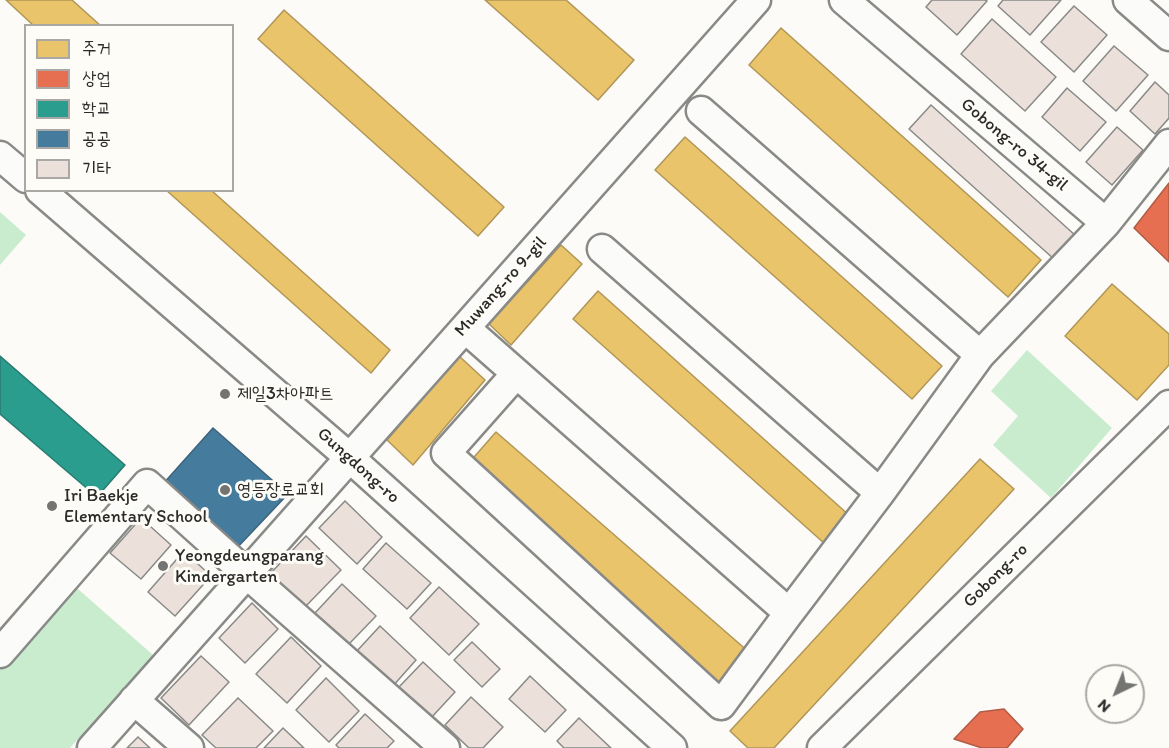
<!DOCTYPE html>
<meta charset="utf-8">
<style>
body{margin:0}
#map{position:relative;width:1169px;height:748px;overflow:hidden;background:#fcfbf8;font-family:Itim,"Poor Story",sans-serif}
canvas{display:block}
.legend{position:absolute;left:24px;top:24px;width:210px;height:168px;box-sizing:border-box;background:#fdfcf7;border:2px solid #a9a8a5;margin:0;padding:8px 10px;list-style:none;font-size:18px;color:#2b2b2b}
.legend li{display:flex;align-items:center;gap:12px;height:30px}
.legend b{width:30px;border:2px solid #a9a8a5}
.north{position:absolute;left:1085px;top:664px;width:60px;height:60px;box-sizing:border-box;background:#fdfcf7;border:2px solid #a9a8a5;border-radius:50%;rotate:223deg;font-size:16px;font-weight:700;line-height:24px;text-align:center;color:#2b2b2b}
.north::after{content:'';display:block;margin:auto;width:21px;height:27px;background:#747473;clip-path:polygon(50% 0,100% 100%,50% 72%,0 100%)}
</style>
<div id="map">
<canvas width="1169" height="748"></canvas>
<ul class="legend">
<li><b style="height:16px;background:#e9c46a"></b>주거</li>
<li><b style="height:16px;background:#e76f51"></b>상업</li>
<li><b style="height:16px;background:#2a9d8f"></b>학교</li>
<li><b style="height:16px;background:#457b9d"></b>공공</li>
<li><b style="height:16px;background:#ebe1da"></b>기타</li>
</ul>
<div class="north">N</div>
</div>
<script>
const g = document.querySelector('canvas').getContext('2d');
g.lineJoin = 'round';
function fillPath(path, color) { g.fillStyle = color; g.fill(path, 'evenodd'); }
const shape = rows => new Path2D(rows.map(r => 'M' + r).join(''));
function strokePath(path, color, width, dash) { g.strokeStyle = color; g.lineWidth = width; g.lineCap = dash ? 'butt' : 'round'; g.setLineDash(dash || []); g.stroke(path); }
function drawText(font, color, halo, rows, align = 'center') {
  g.font = font + ' Itim,"Poor Story",sans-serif'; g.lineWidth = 6; g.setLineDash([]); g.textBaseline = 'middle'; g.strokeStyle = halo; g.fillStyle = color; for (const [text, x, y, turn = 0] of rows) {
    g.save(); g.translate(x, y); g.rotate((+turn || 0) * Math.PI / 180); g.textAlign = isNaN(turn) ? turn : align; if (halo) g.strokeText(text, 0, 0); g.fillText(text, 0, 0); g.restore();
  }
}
fillPath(shape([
 [0,212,26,235,0,265],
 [1027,350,1112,428,1051,498,993,445,1018,416,991,391],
 [70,582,153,655,70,748,0,748,0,660]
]), '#c8eccd');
const homes = shape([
 [6,0,72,0,101,26,34,26,6,0],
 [485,0,566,0,634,60,598,100,485,0],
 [284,10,504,207,478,236,258,39,284,10],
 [781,28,1041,260,1008,297,749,65,781,28],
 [685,137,942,366,912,399,655,170,685,137],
 [166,190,211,190,390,350,371,373,166,190],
 [561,245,582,264,511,345,489,324,561,245],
 [1112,284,1169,334,1169,365,1137,400,1065,336,1112,284],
 [598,291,850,516,825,544,573,319,598,291],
 [459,356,485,380,413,465,387,440,459,356],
 [496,432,750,653,722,685,468,464,496,432],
 [980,459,1014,489,774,748,748,748,730,731,980,459]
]);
fillPath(homes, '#e9c46a');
strokePath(homes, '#b09657', 1.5);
const shops = shape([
 [1169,183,1169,262,1134,228,1169,183],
 [1004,709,1023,729,1007,748,982,748,954,739,980,712,1004,709]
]);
fillPath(shops, '#e76f51');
strokePath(shops, '#af5b46', 1.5);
const schools = shape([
 [0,356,125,465,97,497,0,414,0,356]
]);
fillPath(schools, '#2a9d8f');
strokePath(schools, '#2a7b71', 1.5);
const public = shape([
 [213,428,288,494,234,551,162,485,213,428]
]);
fillPath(public, '#457b9d');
strokePath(public, '#3d637b', 1.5);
const building = shape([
 [932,0,985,0,987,1,957,35,926,7,932,0],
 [1003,0,1061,0,1030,35,998,6,1003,0],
 [1074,6,1107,35,1074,72,1041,42,1074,6],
 [992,19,1056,77,1025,111,961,54,992,19],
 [1114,46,1148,75,1116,111,1083,81,1114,46],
 [1155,82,1169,95,1169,118,1155,134,1130,111,1155,82],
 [1067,88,1106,122,1080,151,1042,117,1067,88],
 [931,105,1076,236,1055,260,909,129,931,105],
 [1117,127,1143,150,1112,185,1086,162,1117,127],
 [345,501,382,537,357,564,319,528,345,501],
 [141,518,171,545,141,579,110,553,141,518],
 [306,536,341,570,304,608,269,575,306,536],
 [386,543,431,583,407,609,363,569,386,543],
 [184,551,211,576,175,616,148,592,184,551],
 [342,584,376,616,349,644,315,613,342,584],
 [439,587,479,624,449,655,410,618,439,587],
 [252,603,278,629,245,663,219,638,252,603],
 [380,626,416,660,392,687,356,652,380,626],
 [291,637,321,666,287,703,256,674,291,637],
 [472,642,500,669,482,687,454,660,472,642],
 [201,656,229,682,189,725,161,698,201,656],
 [423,662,455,692,430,719,398,688,423,662],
 [530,676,566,710,545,732,509,699,530,676],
 [326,678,359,711,329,742,296,710,326,678],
 [471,697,503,727,483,748,469,748,445,725,471,697],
 [238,698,273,731,256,748,216,748,202,735,238,698],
 [365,714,394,741,387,748,339,748,336,745,365,714],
 [579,718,611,748,564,748,557,741,579,718],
 [283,728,304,748,264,748,283,728],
 [138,737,150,748,127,748,138,737]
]);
fillPath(building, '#ebe1da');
strokePath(building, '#898987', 1.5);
const minor = shape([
 [844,0,1106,223,1169,144],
 [1128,0,1169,36],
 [701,111,980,355],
 [0,156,26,178],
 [40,190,350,458,672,748],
 [602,249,880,493],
 [465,328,789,613,721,705,446,453,516,374],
 [789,613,880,493,980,355,1106,223],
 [0,653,147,484,247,574,445,748],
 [134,700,189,748],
 [92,748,756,0],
 [822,748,1169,405]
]);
strokePath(minor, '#898987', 33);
strokePath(minor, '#fbfbf9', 28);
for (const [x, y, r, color] of [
 [225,394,6,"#747473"],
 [225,490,6,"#747473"],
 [52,506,6,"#747473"],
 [163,566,6,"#747473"]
]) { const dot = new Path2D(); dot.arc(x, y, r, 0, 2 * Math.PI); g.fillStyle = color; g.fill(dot); strokePath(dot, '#fdfcf7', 2); }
drawText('18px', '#2b2b2b', '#fdfcf7', [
 ["Gobong-ro 34-gil",1014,145,40],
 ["Muwang-ro 9-gil",501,287,-48],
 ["Gungdong-ro",358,466,42],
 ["Gobong-ro",996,576,-45]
]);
drawText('18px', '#2b2b2b', '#fdfcf7', [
 ["제일3차아파트",237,394],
 ["영등장로교회",237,490],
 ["Iri Baekje",64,496],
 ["Elementary School",64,517],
 ["Yeongdeungparang",175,556],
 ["Kindergarten",175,577]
], 'left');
</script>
